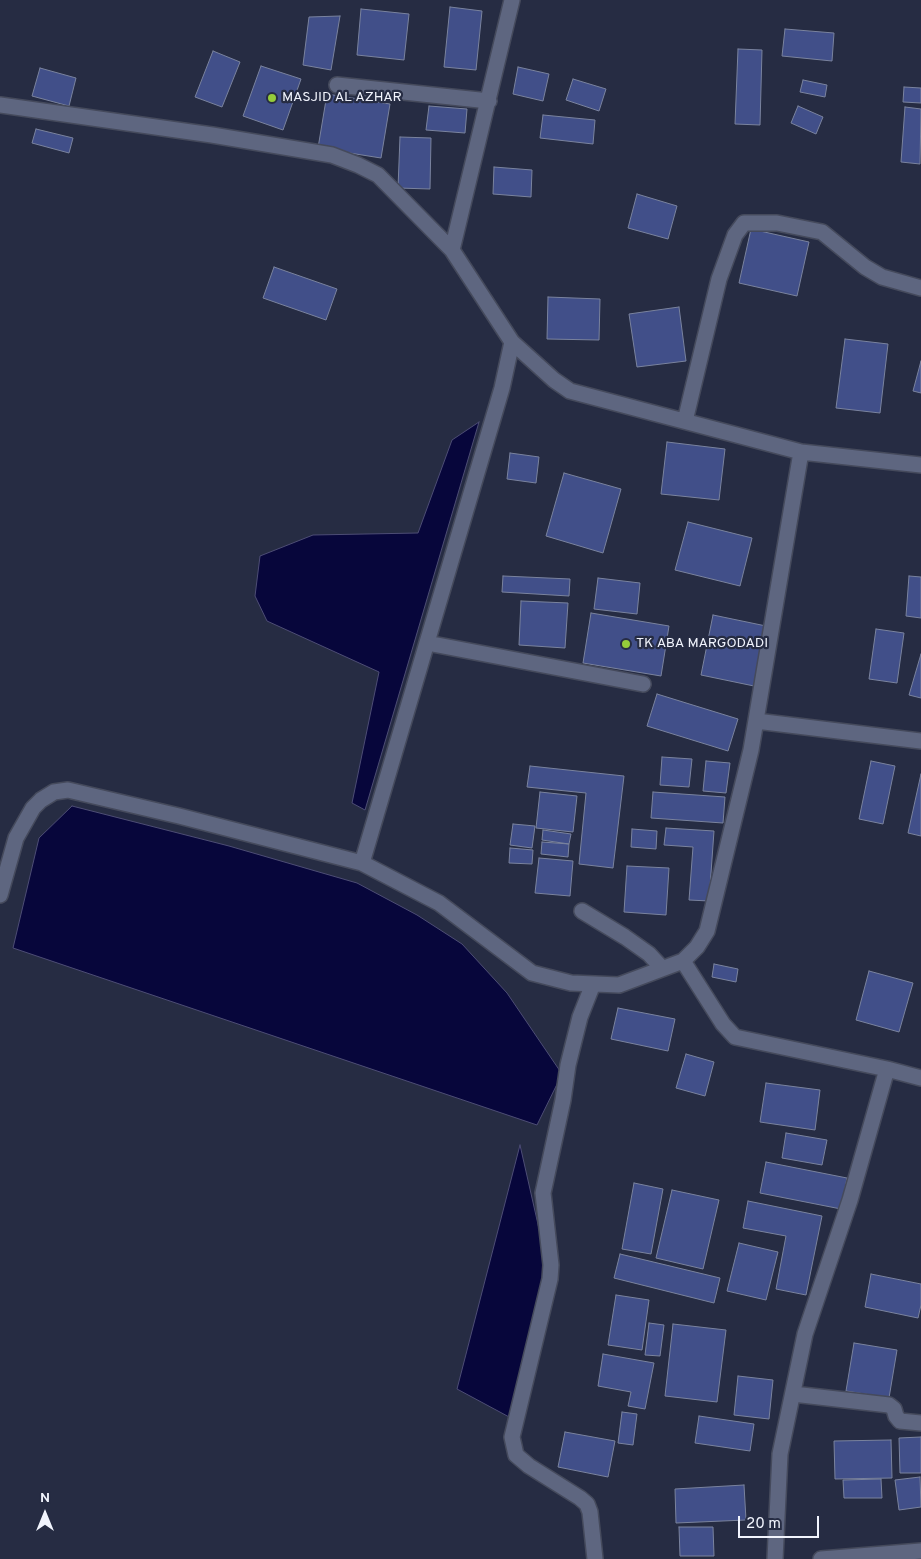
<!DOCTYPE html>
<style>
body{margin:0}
#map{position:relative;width:921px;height:1559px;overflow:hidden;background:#262c43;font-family:Overpass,sans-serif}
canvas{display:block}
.north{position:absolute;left:20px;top:1489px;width:50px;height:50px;-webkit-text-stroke:4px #262c43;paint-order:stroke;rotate:0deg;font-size:14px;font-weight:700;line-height:20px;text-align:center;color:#f1f4fd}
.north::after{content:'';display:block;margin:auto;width:18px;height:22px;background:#f1f4fd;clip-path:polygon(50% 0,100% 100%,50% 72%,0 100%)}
.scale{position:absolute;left:738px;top:1516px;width:81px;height:22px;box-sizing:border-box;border:2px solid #f1f4fd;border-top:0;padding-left:6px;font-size:15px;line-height:18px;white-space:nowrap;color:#f1f4fd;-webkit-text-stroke:4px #262c43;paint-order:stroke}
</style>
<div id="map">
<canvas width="921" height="1559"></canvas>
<div class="north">N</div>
<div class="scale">20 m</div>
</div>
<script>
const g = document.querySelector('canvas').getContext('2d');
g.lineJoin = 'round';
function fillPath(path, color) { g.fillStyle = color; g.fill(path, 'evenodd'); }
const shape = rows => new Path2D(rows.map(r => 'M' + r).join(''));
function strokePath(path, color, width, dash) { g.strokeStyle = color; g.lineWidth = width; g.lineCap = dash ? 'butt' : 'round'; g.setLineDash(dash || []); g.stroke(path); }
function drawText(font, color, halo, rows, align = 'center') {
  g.font = font + ' Overpass,sans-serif'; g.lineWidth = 4.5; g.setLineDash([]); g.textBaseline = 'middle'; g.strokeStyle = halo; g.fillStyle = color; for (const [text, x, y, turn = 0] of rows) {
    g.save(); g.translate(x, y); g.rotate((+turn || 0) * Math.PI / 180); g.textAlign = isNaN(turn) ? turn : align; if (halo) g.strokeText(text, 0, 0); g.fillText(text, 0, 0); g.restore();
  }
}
const water = shape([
 [479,422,365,810,352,803,379,672,267,621,255,596,260,556,313,535,418,533,452,440,479,422],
 [72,806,229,846,357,883,417,915,462,944,507,993,562,1074,537,1125,13,948,39,838,72,806],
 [520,1145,549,1273,511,1418,457,1389,520,1145]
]);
fillPath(water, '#07063b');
strokePath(water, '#4d4d75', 1);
const building = shape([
 [450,7,482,11,476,70,444,67,450,7],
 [361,9,409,14,404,60,357,55,361,9],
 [340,16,331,70,303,65,309,17,340,16],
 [785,29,834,33,832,61,782,56,785,29],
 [738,49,762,50,760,125,735,124,738,49],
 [213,51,240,62,222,107,195,97,213,51],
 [261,66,301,79,283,130,243,116,261,66],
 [518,67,549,74,543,101,513,94,518,67],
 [40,68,76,78,69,106,32,96,40,68],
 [573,79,606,89,599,111,566,100,573,79],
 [803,80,827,85,825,97,800,92,803,80],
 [904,87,921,88,921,103,903,102,904,87],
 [327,94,390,104,381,158,318,148,327,94],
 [429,106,467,109,465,133,426,130,429,106],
 [798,106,823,117,816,134,791,123,798,106],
 [905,107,921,109,920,164,901,162,905,107],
 [543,115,595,120,593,144,540,138,543,115],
 [36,129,73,138,69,153,32,143,36,129],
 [400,137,431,138,430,189,398,188,400,137],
 [494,167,532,170,531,197,493,194,494,167],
 [637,194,677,206,668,239,628,228,637,194],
 [751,229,809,242,797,296,739,283,751,229],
 [274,267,337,289,326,320,263,298,274,267],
 [548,297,600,299,599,340,547,339,548,297],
 [679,307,686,361,637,367,629,314,679,307],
 [845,339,888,344,880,413,836,408,845,339],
 [921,361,921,393,913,391,921,361],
 [667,442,725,449,719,500,661,494,667,442],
 [510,453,539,457,536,483,507,479,510,453],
 [564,473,621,489,603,553,546,536,564,473],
 [688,522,752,538,740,586,675,570,688,522],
 [503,576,570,579,569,596,502,592,503,576],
 [909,576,921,577,921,618,906,616,909,576],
 [598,578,640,583,637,614,594,609,598,578],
 [521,601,568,603,565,648,519,645,521,601],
 [591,613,669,626,661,676,583,663,591,613],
 [713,615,766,626,754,686,701,675,713,615],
 [876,629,904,633,897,683,869,679,876,629],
 [921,654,921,698,909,695,921,654],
 [657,694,738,719,728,751,647,726,657,694],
 [662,757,692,759,689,787,660,785,662,757],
 [706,761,730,763,726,793,703,791,706,761],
 [871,761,895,766,883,824,859,819,871,761],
 [530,766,624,776,613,868,579,864,586,793,527,787,530,766],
 [921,774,921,836,908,833,921,774],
 [540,792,577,796,573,832,536,828,540,792],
 [653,792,725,797,723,823,651,818,653,792],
 [513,824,535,826,532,848,510,845,513,824],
 [666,828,714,831,709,901,689,900,693,847,664,845,666,828],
 [632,829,657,831,656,849,631,847,632,829],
 [543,830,571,834,569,844,542,840,543,830],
 [542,842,569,844,568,857,541,854,542,842],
 [510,848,533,850,532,864,509,863,510,848],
 [539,858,573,861,570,896,535,893,539,858],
 [627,866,669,868,666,915,624,912,627,866],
 [714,964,738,969,736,982,712,977,714,964],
 [869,971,913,983,899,1032,856,1020,869,971],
 [618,1008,675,1019,668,1051,611,1039,618,1008],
 [686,1054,714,1062,705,1096,676,1088,686,1054],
 [766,1083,820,1090,815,1130,760,1122,766,1083],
 [786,1133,827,1140,822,1165,782,1158,786,1133],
 [766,1162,847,1178,841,1209,760,1193,766,1162],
 [634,1183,663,1189,651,1254,622,1249,634,1183],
 [672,1190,719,1200,703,1269,656,1258,672,1190],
 [748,1201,822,1216,806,1295,776,1289,786,1236,743,1228,748,1201],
 [739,1243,778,1252,766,1300,727,1291,739,1243],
 [620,1254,720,1278,714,1303,614,1278,620,1254],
 [871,1274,921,1284,921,1305,918,1318,865,1307,871,1274],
 [616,1295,649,1300,642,1350,608,1345,616,1295],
 [649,1323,664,1325,660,1356,645,1355,649,1323],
 [673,1324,726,1330,717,1402,665,1396,673,1324],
 [854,1343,897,1350,889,1398,846,1391,854,1343],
 [603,1354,654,1363,645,1409,628,1406,631,1392,598,1386,603,1354],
 [738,1376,773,1380,769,1419,734,1415,738,1376],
 [622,1412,637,1414,633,1445,618,1443,622,1412],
 [699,1416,754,1424,750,1451,695,1443,699,1416],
 [565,1432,615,1441,608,1477,558,1467,565,1432],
 [921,1437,921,1473,900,1473,899,1438,921,1437],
 [891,1440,892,1478,835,1479,834,1441,891,1440],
 [920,1477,921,1507,899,1510,895,1480,920,1477],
 [881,1479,882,1498,844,1498,843,1480,881,1479],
 [744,1485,746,1520,676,1523,675,1489,744,1485],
 [679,1527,713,1527,714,1556,680,1556,679,1527]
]);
fillPath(building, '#414f89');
strokePath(building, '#7a839e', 1);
const minor = shape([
 [337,85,489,101],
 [0,105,212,135,332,155,358,165,378,175,452,250,512,342,554,380,570,391,801,452,921,465],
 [452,250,512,0],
 [685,421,719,279,735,235,744,223,777,223,822,232,865,267,882,277,921,288],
 [427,643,643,684],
 [756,721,921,741],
 [362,863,502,388,512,342],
 [0,895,16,838,33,808,41,800,54,792,68,790,179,816,362,863,439,903,532,973,571,983,619,985,683,961],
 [582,911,625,937,649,954,662,968],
 [593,984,580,1017,568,1065,563,1100,543,1193,551,1265,550,1279,512,1437,516,1455,529,1466,580,1498,587,1504,590,1512,595,1559],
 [887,1069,921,1078],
 [793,1394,889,1405,894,1409,896,1416,900,1421,921,1423],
 [775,1559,780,1454,805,1334,850,1200,887,1069,735,1037,723,1024,683,961,697,947,707,931,751,750,801,452],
 [821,1559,921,1551]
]);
strokePath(minor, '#454a5c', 18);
strokePath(minor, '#5e6680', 15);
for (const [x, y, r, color] of [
 [272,98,5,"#95cc3a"],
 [626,644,5,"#95cc3a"]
]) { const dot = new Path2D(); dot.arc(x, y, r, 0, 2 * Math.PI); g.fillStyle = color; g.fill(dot); strokePath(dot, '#262c43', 2); }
drawText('14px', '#f1f4fd', '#262c43', [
 ["MASJID AL AZHAR",282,98],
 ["TK ABA MARGODADI",636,644]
], 'left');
</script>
